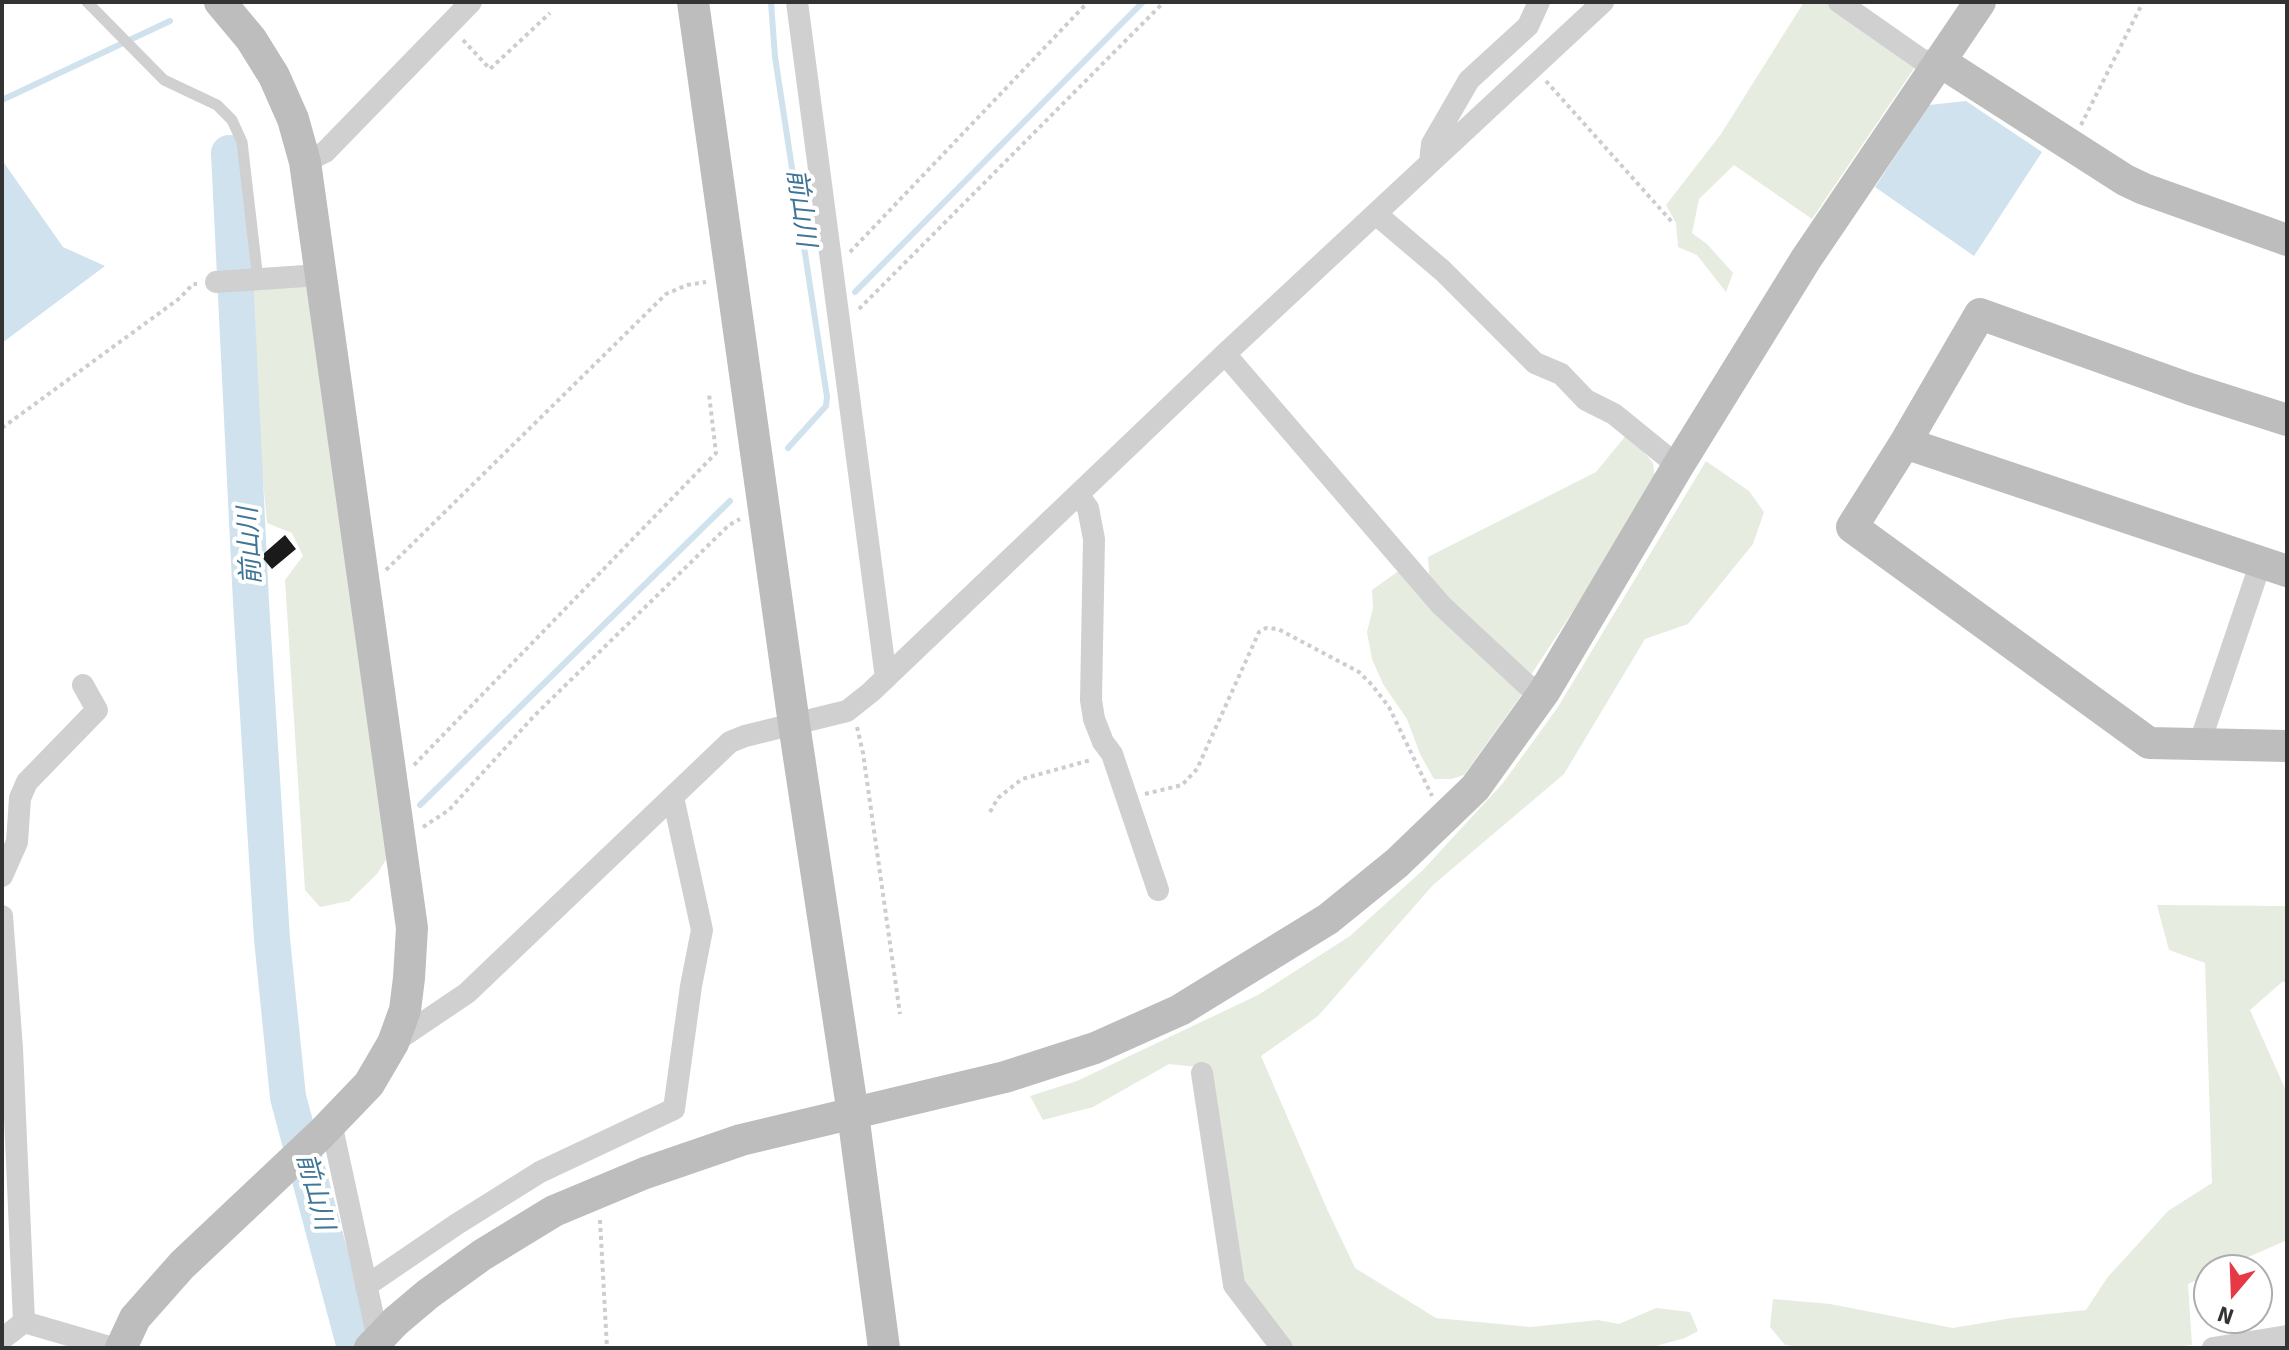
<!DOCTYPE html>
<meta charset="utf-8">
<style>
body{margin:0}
#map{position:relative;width:2289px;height:1350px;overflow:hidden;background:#fff;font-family:Signika,sans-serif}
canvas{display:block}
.frame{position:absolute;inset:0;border:4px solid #333;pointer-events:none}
.north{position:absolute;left:2193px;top:1254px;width:80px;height:80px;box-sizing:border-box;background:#fff;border:2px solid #adadad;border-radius:50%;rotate:199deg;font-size:22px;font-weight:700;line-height:32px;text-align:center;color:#333}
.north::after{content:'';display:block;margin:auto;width:28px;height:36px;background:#e63946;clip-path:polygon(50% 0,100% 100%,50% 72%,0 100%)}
</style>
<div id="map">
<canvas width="2289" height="1350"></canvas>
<div class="frame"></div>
<div class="north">N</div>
</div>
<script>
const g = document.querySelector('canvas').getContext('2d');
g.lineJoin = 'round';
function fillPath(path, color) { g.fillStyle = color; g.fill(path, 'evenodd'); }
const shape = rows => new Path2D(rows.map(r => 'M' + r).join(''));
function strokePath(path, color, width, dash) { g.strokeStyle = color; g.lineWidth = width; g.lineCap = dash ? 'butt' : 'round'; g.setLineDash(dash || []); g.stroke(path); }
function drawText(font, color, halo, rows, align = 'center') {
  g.font = font + ' Signika,"Noto Sans JP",sans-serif'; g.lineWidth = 8; g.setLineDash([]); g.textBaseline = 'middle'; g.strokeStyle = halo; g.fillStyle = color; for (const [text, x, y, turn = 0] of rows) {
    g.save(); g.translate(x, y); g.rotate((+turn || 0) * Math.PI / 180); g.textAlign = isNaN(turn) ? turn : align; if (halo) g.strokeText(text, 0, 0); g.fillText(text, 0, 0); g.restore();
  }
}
fillPath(shape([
 [1804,2,1828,2,1911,61,1915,67,1812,219,1734,165,1699,199,1692,233,1707,244,1733,273,1726,292,1697,255,1678,247,1676,223,1666,205,1721,134],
 [304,284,311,289,389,855,377,874,349,901,320,907,305,890,285,580,303,556,292,533,267,523,245,291],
 [1628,433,1653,463,1656,484,1529,678,1430,585,1428,557,1596,472],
 [1706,461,1749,491,1764,512,1753,544,1688,624,1645,639,1564,774,1433,885,1318,1016,1261,1056,1327,1209,1355,1268,1436,1318,1531,1327,1598,1320,1619,1324,1656,1308,1690,1312,1698,1331,1685,1338,1649,1348,1291,1348,1240,1288,1209,1068,1169,1064,1093,1107,1043,1120,1030,1096,1077,1081,1258,995,1350,936,1423,870,1503,783,1558,707],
 [1400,570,1525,690,1464,775,1451,779,1434,779,1420,754,1407,719,1383,684,1372,659,1367,632,1373,608,1372,590],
 [2157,905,2287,906,2287,982,2282,982,2250,1010,2287,1093,2287,1240,2219,1270,2209,1270,2209,1274,2188,1284,2192,1345,2166,1348,1812,1348,1785,1345,1770,1327,1773,1299,1830,1304,1953,1328,2012,1318,2086,1310,2107,1278,2168,1211,2212,1183,2205,963,2169,950]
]), '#e6ecdf');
fillPath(shape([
 [1966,101,2042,152,1974,256,1875,187,1929,105],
 [2,160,63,247,105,266,2,343]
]), '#cfe2ee');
strokePath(shape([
 [771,2,775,57,827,397,826,406,788,448],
 [2,100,170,21],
 [855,292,1143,2],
 [420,805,730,501],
 [272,939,284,928]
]), '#cfe2ee', 6);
strokePath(shape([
 [229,153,251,602,272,939,288,1097,355,1348]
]), '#cfe2ee', 36);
fillPath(shape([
 [285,535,296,549,272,569,261,556]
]), '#1a1a1a');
strokePath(shape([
 [463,40,490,69,550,13],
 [1546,81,1672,222],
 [2081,125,2143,2],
 [850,252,1088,2],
 [859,309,1164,2],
 [2,428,180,298,193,284,197,284],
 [386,570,666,294,687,285,706,282],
 [857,727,863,753,900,1014],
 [414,765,716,453,709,394],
 [1145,794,1182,785,1197,769,1259,632,1266,628,1278,629,1359,672,1372,685,1389,707,1432,796],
 [990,812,998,798,1022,779,1091,760],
 [423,827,449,810,534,716,729,525,740,519],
 [600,1220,607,1348]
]), '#cdcdcd', 4, [4, 4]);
strokePath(shape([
 [87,2,164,80,217,105,232,120,242,142,258,280]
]), '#d0d0d0', 11);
strokePath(shape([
 [797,2,886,678],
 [1839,2,1922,60,1941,62],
 [305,162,325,152,471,2],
 [1430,163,1603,2],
 [1376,214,1443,271,1535,363,1561,374,1586,400,1614,414,1678,466],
 [216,282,320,275],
 [1225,354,1441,605,1527,685,1544,692],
 [1079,496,1088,508,1094,539,1091,700,1094,719,1103,742,1112,754,1158,890],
 [2199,745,2261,562],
 [2,876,17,842,20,798,27,782,97,710,83,685],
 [2,916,12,1048,24,1322],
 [393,1043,467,993,730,742,745,736,847,711,871,692,1225,354,1430,163,1432,144,1469,80,1528,26,1539,2],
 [1202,1073,1234,1285,1282,1348],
 [331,1123,380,1348],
 [366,1286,457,1224,540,1172,674,1109,691,986,702,930,673,797],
 [24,1322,113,1348],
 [2,1339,24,1322],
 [2213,1348,2287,1336]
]), '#d0d0d0', 22);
strokePath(shape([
 [693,2,794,724,853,1114,884,1348],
 [1941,62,2125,180,2144,189,2287,240],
 [2287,420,2190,389,1980,314,1905,443,1852,527,2149,743,2287,746],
 [1905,443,2287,571],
 [396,1321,428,1294,482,1255,554,1211,645,1173,741,1140,1005,1077,1095,1048,1180,1010,1328,919,1397,863,1475,788,1544,692,1678,466,1806,259,1980,2],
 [121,1348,135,1318,182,1265,321,1134,369,1084,393,1043,405,1010,409,978,412,928,305,162,293,119,274,76,251,39,220,2]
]), '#bdbdbd', 32);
strokePath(shape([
 [370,1348,396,1321]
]), '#bdbdbd', 32);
drawText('italic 26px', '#3f7597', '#fff', [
 ["前山川",800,208,82],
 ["前山川",251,546,-93],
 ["前山川",314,1192,75]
]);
</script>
